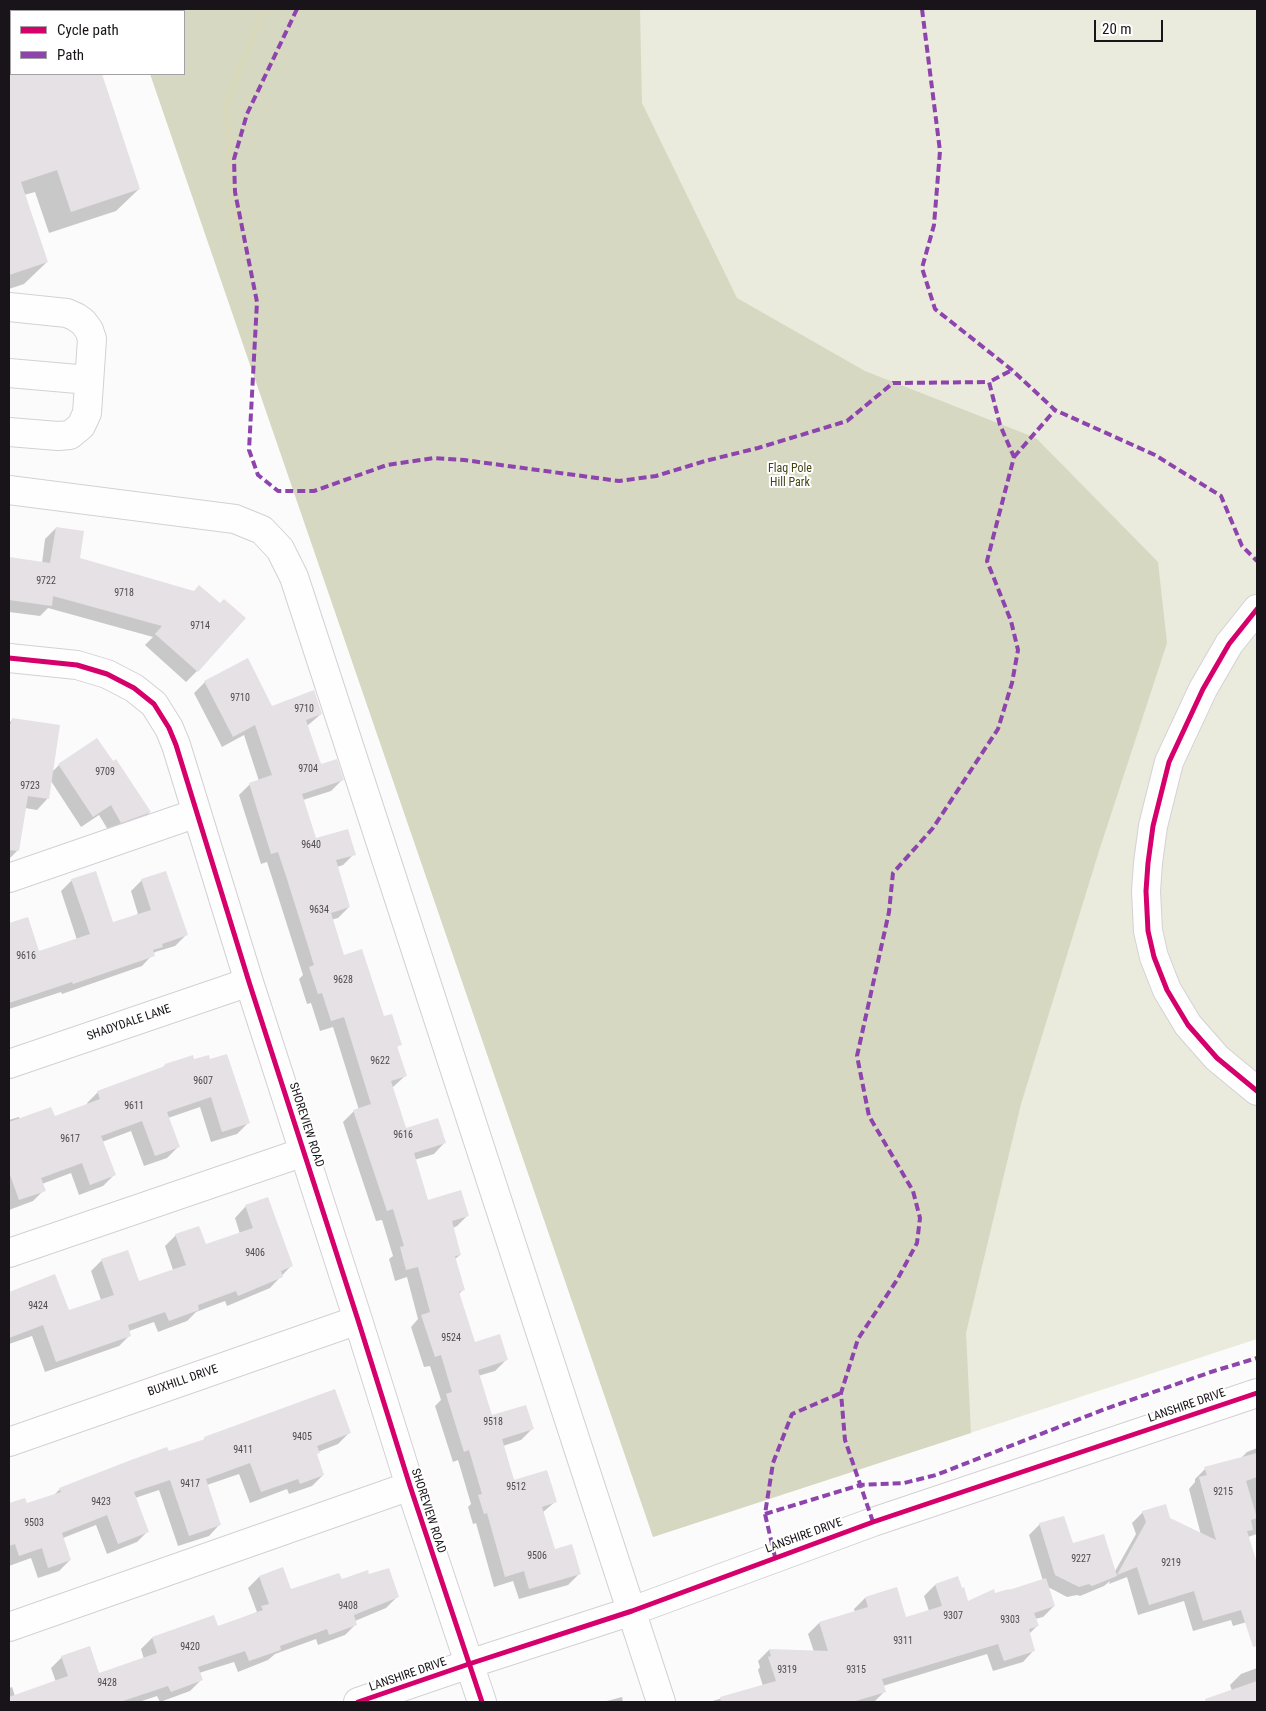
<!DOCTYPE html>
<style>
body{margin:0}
#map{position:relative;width:1266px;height:1711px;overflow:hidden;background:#fcfbfc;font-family:"Roboto Condensed",sans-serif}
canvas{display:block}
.frame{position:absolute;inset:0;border:10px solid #191419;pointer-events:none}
.legend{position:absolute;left:10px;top:10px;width:175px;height:65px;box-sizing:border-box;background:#fff;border:1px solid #a3a1a3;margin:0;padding:6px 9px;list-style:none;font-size:15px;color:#191419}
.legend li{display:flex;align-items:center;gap:10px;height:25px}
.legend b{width:25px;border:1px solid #a3a1a3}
.scale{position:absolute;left:1094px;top:20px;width:69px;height:22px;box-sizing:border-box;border:2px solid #191419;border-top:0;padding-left:6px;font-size:15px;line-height:18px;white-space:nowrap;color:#191419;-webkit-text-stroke:4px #fff;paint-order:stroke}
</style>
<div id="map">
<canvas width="1266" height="1711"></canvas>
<div class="frame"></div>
<ul class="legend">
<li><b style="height:6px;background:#d6006c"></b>Cycle path</li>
<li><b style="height:6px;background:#8e44ad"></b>Path</li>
</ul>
<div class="scale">20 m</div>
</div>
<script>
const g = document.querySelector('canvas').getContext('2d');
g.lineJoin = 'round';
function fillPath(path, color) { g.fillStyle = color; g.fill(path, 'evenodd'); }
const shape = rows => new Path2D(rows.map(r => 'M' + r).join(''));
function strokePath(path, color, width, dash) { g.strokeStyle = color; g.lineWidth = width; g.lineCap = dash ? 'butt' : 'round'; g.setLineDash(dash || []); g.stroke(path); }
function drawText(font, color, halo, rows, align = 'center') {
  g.font = font + ' "Roboto Condensed",sans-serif'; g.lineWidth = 4; g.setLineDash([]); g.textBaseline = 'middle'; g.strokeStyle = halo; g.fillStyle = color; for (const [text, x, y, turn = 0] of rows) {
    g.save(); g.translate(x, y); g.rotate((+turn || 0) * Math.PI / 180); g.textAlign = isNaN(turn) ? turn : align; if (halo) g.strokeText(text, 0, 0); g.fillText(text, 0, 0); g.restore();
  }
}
fillPath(shape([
 [128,9,1257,9,1257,1339,653,1537,184,74,184,11,129,11]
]), '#ebebdd');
fillPath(shape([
 [9,9,640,9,642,103,737,298,865,371,1036,438,1158,562,1167,643,1099,851,1021,1104,966,1333,971,1433,653,1537,150,74,184,74,184,11,129,11,128,9,121,11,11,11,11,47,9,47]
]), '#d7d8c2');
fillPath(shape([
 [21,74,101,74,139,189,116,211,49,233,35,192,24,195,47,262,24,284,9,289,9,81,16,79],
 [56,528,79,559,194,592,197,671,186,682,145,645,153,637,48,608,40,616,9,612,9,559,42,563,45,539],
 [205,682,272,708,321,714,307,726,321,765,342,780,331,791,303,800,315,840,354,854,343,865,337,867,349,907,338,918,331,920,343,957,400,1044,396,1048,405,1076,392,1088,406,1129,445,1142,434,1154,414,1160,428,1202,468,1215,457,1226,453,1228,460,1255,455,1259,463,1290,459,1294,475,1344,506,1360,495,1371,478,1376,491,1417,532,1429,521,1440,503,1446,514,1481,556,1501,542,1513,554,1550,579,1574,568,1585,519,1599,513,1581,494,1587,476,1523,473,1524,468,1507,471,1504,458,1460,453,1462,435,1406,441,1400,430,1366,424,1367,411,1327,418,1319,407,1277,395,1281,389,1259,393,1256,382,1220,376,1221,343,1122,354,1111,359,1110,333,1027,320,1031,311,1003,307,1004,299,979,303,975,275,887,267,862,261,864,239,795,250,784,259,781,244,735,222,747,194,693],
 [13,719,52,772,59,765,97,740,150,812,139,823,110,833,99,815,81,827,51,781,48,798,37,810,25,808,18,850,9,859,9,723],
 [72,880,112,924,138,914,131,891,142,880,186,935,175,946,155,952,142,966,62,994,61,992,9,1009,9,925,27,919,38,953,77,940,61,891],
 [193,1061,248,1123,237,1134,211,1142,200,1107,168,1118,178,1147,167,1158,144,1166,131,1131,102,1142,114,1175,103,1186,79,1195,71,1173,42,1184,44,1190,33,1201,9,1210,9,1120,19,1117,20,1119,54,1118,88,1105,87,1103,98,1092,162,1069,165,1065],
 [246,1206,291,1266,270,1288,227,1306,225,1301,196,1312,187,1321,158,1332,154,1322,129,1331,130,1335,119,1346,45,1372,32,1336,9,1344,9,1293,55,1276,68,1312,101,1300,91,1271,102,1260,138,1283,173,1270,165,1246,176,1235,205,1246,240,1234,235,1218],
 [349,1433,338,1444,318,1452,316,1455,323,1475,312,1486,289,1494,287,1489,250,1503,239,1474,207,1485,220,1524,209,1536,178,1546,159,1490,135,1498,148,1531,137,1542,107,1554,96,1525,63,1538,70,1560,59,1571,38,1578,31,1558,9,1566,9,1505,24,1499,26,1504,54,1495,60,1489,202,1442,205,1438],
 [1257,1448,1257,1534,1248,1537,1257,1567,1257,1619,1233,1626,1231,1620,1193,1631,1184,1601,1138,1615,1127,1577,1109,1584,1110,1581,1104,1586,1080,1596,1077,1595,1067,1597,1048,1587,1054,1606,1043,1617,1035,1619,1037,1626,1029,1634,1034,1650,1023,1662,993,1671,987,1654,883,1686,885,1691,874,1702,709,1702,763,1686,758,1670,760,1667,758,1661,769,1650,814,1652,808,1634,819,1623,855,1612,854,1609,865,1598,906,1619,929,1611,924,1596,935,1585,967,1602,1008,1592,1043,1581,1029,1535,1040,1524,1114,1573,1136,1534,1132,1523,1143,1512,1169,1519,1201,1535,1189,1489,1195,1482,1195,1479,1205,1469,1240,1459,1247,1452],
 [282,1568,291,1590,368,1576,397,1597,386,1608,355,1621,356,1624,345,1635,318,1645,316,1639,275,1654,268,1660,238,1672,234,1662,199,1673,201,1680,190,1691,160,1702,157,1696,139,1702,9,1702,9,1688,12,1687,15,1696,56,1682,51,1668,62,1657,98,1674,144,1659,141,1649,152,1638,213,1617,217,1628,257,1612,248,1588,259,1577],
 [1257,1668,1257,1702,1202,1702,1232,1691,1230,1685,1241,1674],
 [622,1697,623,1702,603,1702]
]), '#0003');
strokePath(shape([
 [236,238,226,106,263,9]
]), '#d8d8bc', 7);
fillPath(shape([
 [9,74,102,74,140,189,71,212,57,170,21,182,48,262,9,275],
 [56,527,84,531,80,558,194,591,199,585,220,603,224,599,246,618,198,672,155,634,162,626,53,596,52,606,9,600,9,557,50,563],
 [248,658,272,706,314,690,322,714,306,720,321,764,337,759,344,780,302,794,316,838,348,829,356,855,336,860,350,907,331,913,344,955,362,949,384,1016,392,1014,402,1045,397,1046,407,1076,391,1081,406,1128,438,1118,446,1143,414,1153,428,1200,461,1190,469,1216,452,1221,461,1255,455,1256,465,1290,459,1292,475,1342,500,1334,508,1360,478,1370,492,1415,526,1405,534,1429,502,1439,514,1480,547,1470,557,1502,542,1507,555,1549,572,1544,581,1574,529,1589,524,1571,505,1577,487,1513,484,1514,478,1495,482,1494,469,1450,464,1452,446,1394,452,1392,441,1355,435,1357,421,1315,430,1312,418,1267,406,1270,400,1247,404,1246,393,1209,387,1211,353,1110,371,1104,344,1017,331,1021,322,993,318,994,309,967,314,965,286,876,278,852,271,854,249,783,272,775,255,725,233,737,204,681],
 [12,718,60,725,49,799,28,796,19,851,9,850,9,723,11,724],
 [97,738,113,761,116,759,151,812,121,823,111,805,93,817,58,764],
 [96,871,113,922,151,910,141,879,166,871,188,935,162,944,163,947,153,950,155,956,73,984,72,982,9,1003,9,923,28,917,39,951,90,934,71,879],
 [227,1054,250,1123,222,1132,211,1097,167,1112,180,1147,155,1156,142,1121,101,1136,116,1175,90,1185,82,1163,41,1178,46,1191,19,1200,9,1172,9,1122,51,1107,55,1116,100,1099,97,1091,165,1066,165,1064,193,1055,194,1059,209,1055,210,1059],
 [268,1197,293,1266,281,1271,283,1277,238,1296,236,1291,198,1305,199,1310,169,1321,165,1312,128,1325,131,1336,56,1362,43,1325,9,1338,9,1292,55,1274,69,1310,114,1295,101,1259,128,1250,139,1281,186,1265,175,1234,199,1226,206,1244,253,1228,245,1205],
 [335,1389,351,1433,317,1446,320,1453,317,1454,324,1475,300,1484,298,1479,261,1492,250,1463,206,1479,221,1525,189,1536,170,1480,134,1492,149,1532,118,1544,107,1515,62,1533,71,1560,48,1568,42,1548,19,1556,15,1544,9,1546,9,1503,25,1498,27,1503,61,1492,59,1488,131,1460,167,1447,169,1451,205,1439,204,1437],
 [1257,1453,1257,1477,1246,1481,1257,1518,1251,1520,1253,1530,1247,1531,1257,1563,1257,1646,1253,1647,1241,1610,1203,1621,1194,1591,1149,1605,1137,1567,1117,1575,1146,1522,1142,1511,1166,1504,1170,1518,1216,1540,1199,1477,1207,1475,1204,1467],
 [1064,1516,1073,1543,1104,1534,1117,1576,1092,1586,1089,1584,1079,1587,1055,1575,1039,1523],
 [283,1567,291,1589,339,1573,342,1579,368,1570,369,1574,389,1568,399,1597,354,1615,357,1625,329,1635,327,1629,280,1646,281,1650,249,1661,245,1651,198,1667,203,1680,171,1692,168,1686,120,1702,9,1702,9,1697,68,1676,61,1656,90,1646,99,1673,157,1653,152,1637,214,1615,218,1626,263,1610,261,1606,269,1604,259,1576],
 [958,1576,962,1588,964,1587,968,1601,994,1589,995,1593,1009,1589,1009,1590,1046,1578,1055,1606,1034,1613,1039,1626,1029,1629,1035,1651,1004,1661,998,1644,882,1679,886,1692,852,1702,721,1702,720,1697,776,1681,768,1657,771,1656,769,1649,828,1651,819,1622,868,1607,865,1597,897,1587,906,1617,942,1606,935,1584],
 [1257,1681,1257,1702,1206,1702,1205,1699]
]), '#e5e1e5');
const minor = shape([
 [9,307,67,313,76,317,83,322,89,330,92,339,87,413,81,426,70,435,58,436,9,432],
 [9,373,89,380],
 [9,490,235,519,262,530,280,549,294,577,661,1702],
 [1257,609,1229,644,1203,689,1169,762,1153,826,1148,863,1146,891,1148,931,1154,957,1167,990,1188,1025,1217,1058,1257,1091],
 [9,658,77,665,107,674,134,688,154,704,169,728,176,745,249,982,358,1320,410,1486,482,1702],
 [9,878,197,813],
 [9,1064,249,982],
 [9,1253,304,1152],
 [9,1442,358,1320],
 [9,1627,410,1486],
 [358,1702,469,1664,632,1611,873,1522,1257,1393]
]);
strokePath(minor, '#d3d1d3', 30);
strokePath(minor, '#fffeff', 28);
strokePath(shape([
 [297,9,247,114,234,159,235,192,257,302,249,450,258,475,278,491,314,491,387,465,434,458,464,460,619,481,656,476,705,461,758,448,847,421,893,383,989,382],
 [922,9,940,151,934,225,922,268,935,309,1012,370,1055,410,1155,455,1221,496,1242,546,1257,561],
 [1014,457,1055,410],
 [765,1514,860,1485,904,1483,936,1475,1105,1409,1214,1371,1257,1358],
 [873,1522,845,1440,841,1393,858,1339,897,1280,917,1243,920,1218,913,1191,869,1116,857,1056,889,912,893,873,933,828,998,729,1012,683,1018,650,1011,621,987,561,1014,457,1000,425,989,382,1012,370],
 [775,1557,765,1514,773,1463,792,1414,841,1393]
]), '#8e44ad', 4, [8, 4]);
strokePath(shape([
 [1257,609,1229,644,1203,689,1169,762,1153,826,1148,863,1146,891,1148,931,1154,957,1167,990,1188,1025,1217,1058,1257,1091],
 [9,658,77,665,107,674,134,688,154,704,169,728,176,745,249,982,358,1320,410,1486,482,1702],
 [358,1702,469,1664,632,1611,873,1522,1257,1393]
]), '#d6006c', 5);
drawText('10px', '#4e4a4e', null, [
 ["9722",46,581],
 ["9718",124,593],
 ["9714",200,626],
 ["9710",240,698],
 ["9710",304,709],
 ["9704",308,769],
 ["9709",105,772],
 ["9723",30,786],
 ["9640",311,845],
 ["9634",319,910],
 ["9616",26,956],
 ["9628",343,980],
 ["9622",380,1061],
 ["9607",203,1081],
 ["9611",134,1106],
 ["9616",403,1135],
 ["9617",70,1139],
 ["9406",255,1253],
 ["9424",38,1306],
 ["9524",451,1338],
 ["9518",493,1422],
 ["9405",302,1437],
 ["9411",243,1450],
 ["9417",190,1484],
 ["9512",516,1487],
 ["9215",1223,1492],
 ["9423",101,1502],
 ["9503",34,1523],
 ["9506",537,1556],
 ["9227",1081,1559],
 ["9219",1171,1563],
 ["9408",348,1606],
 ["9307",953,1616],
 ["9303",1010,1620],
 ["9311",903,1641],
 ["9420",190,1647],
 ["9319",787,1670],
 ["9315",856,1670],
 ["9428",107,1683]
]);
drawText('12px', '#454514', '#fff', [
 ["Flag Pole",790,469],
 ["Hill Park",790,483]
]);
drawText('12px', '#191419', '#fff', [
 ["SHADYDALE LANE",129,1023,-19],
 ["SHOREVIEW ROAD",306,1125,72],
 ["BUXHILL DRIVE",183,1381,-19],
 ["LANSHIRE DRIVE",1187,1406,-19],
 ["SHOREVIEW ROAD",428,1511,72],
 ["LANSHIRE DRIVE",804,1536,-20],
 ["LANSHIRE DRIVE",408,1675,-19]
]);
</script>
